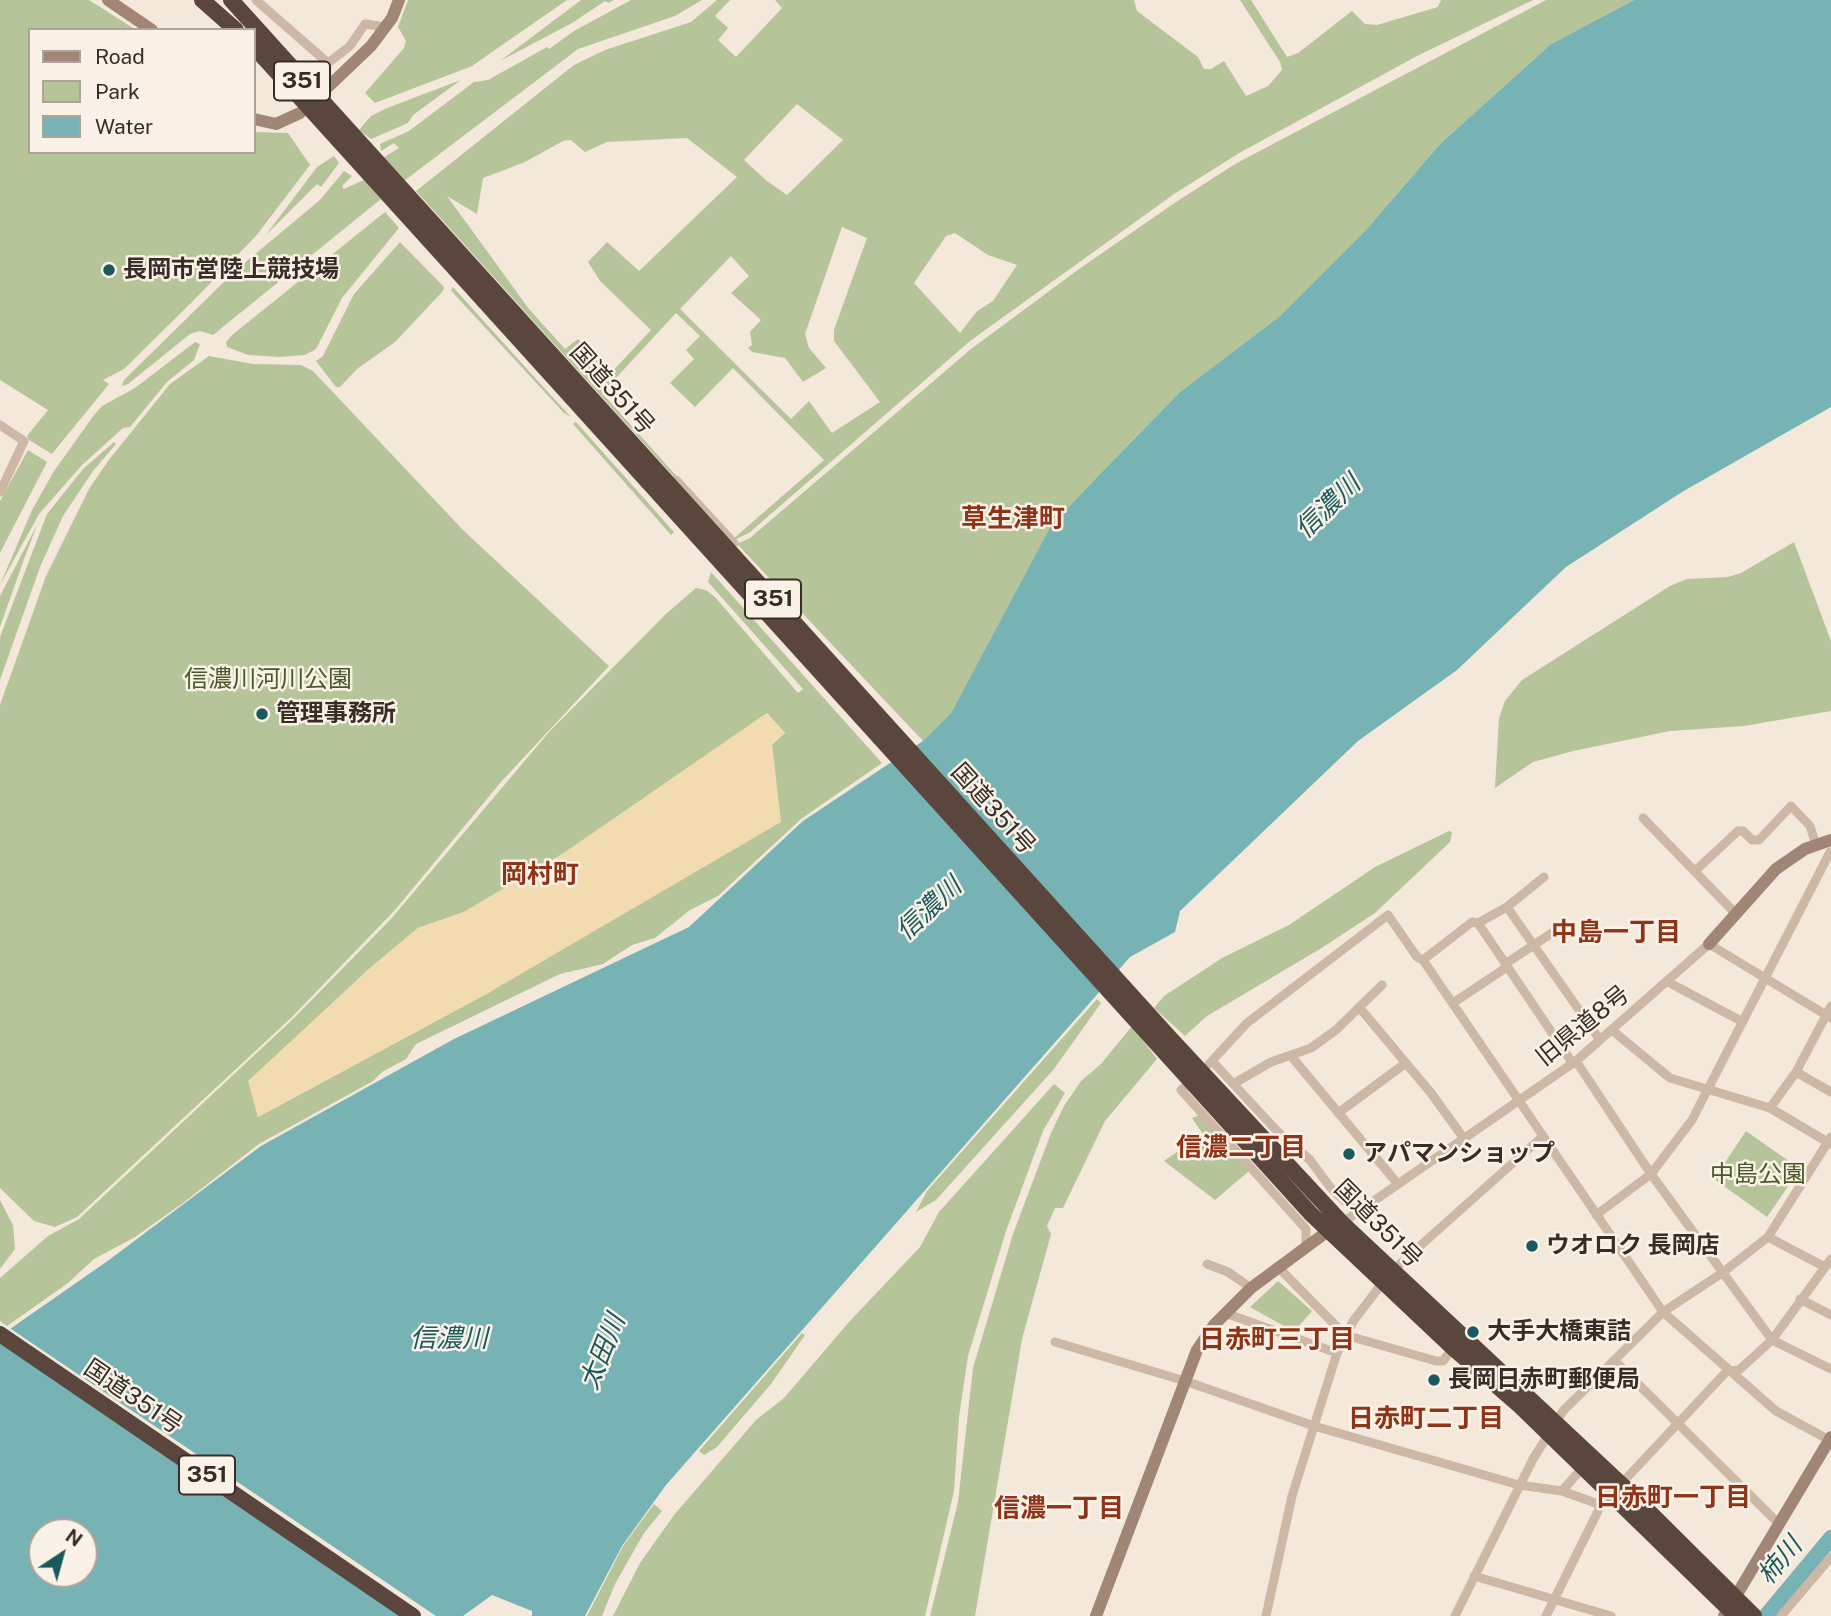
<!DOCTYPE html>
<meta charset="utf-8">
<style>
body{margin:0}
#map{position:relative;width:1831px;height:1616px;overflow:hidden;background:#f4e8db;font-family:"Public Sans",sans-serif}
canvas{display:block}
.legend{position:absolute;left:28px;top:28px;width:228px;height:126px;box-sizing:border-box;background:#fbf2e7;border:2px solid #ada39a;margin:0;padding:9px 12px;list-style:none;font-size:21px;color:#382c27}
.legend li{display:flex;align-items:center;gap:14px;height:35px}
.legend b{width:35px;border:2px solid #ada39a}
.north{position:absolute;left:28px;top:1518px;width:70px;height:70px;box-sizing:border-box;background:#fbf2e7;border:2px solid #ada39a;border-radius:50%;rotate:36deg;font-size:19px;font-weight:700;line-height:28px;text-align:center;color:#382c27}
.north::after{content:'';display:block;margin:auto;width:24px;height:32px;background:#195a5e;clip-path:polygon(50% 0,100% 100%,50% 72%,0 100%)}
</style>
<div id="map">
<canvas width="1831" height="1616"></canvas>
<ul class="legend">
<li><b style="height:9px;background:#a18676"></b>Road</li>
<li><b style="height:19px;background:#b6c499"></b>Park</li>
<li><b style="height:19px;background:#77b2b4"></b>Water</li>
</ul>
<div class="north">N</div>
</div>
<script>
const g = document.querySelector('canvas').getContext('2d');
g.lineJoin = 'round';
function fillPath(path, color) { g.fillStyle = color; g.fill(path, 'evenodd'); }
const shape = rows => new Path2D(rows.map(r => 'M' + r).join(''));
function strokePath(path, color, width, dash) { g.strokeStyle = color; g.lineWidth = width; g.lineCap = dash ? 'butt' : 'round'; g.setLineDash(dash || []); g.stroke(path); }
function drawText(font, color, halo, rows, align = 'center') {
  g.font = font + ' "Public Sans","Noto Sans JP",sans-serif'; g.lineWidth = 5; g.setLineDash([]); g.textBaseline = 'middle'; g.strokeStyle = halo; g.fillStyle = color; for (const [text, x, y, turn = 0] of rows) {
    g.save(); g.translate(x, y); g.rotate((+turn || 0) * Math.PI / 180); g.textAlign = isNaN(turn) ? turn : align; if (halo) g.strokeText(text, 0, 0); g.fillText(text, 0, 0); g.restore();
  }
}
fillPath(shape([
 [0,0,89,0,136,30,30,30,30,152,254,152,254,132,288,133,310,165,256,236,193,301,124,369,103,380,109,384,52,454,29,440,27,436,48,410,0,380],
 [408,0,567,0,472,66,375,103,365,93,404,48,406,41,398,27],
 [581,0,614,0,608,3,605,1,572,23,500,61],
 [631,0,702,0,675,16,578,49,404,181,383,158,399,148,394,143,381,151,380,144,409,131,474,82,488,80,547,47,549,49,574,31],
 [717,0,730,0,715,16,728,28,718,40,736,57,782,8,775,0,1134,0,1137,11,1198,57,1204,69,1211,69,1224,61,1246,96,1268,86,1282,70,1280,62,1240,0,1251,0,1287,57,1298,53,1352,11,1365,24,1377,25,1438,7,1441,0,1533,0,1417,56,1241,152,1174,194,970,341,749,533,732,541,416,191,574,65,605,50,691,22],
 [797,104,843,140,787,195,767,181,744,160],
 [687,138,737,177,639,271,607,242,588,262,600,281,651,330,610,374,578,339,565,349,529,309,447,196,477,214,483,178,525,162,563,141,571,140,585,152,607,142],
 [842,227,867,238,834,330,834,341,880,402,832,433,809,401,791,419,680,309,731,256,749,276,731,293,761,320,750,332,752,345,748,348,752,352,785,358,803,382,826,368,809,348,805,334],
 [955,233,988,255,1017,265,993,301,977,311,960,333,914,283,946,236],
 [676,313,700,336,686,350,694,359,670,383,695,407,733,368,824,460,733,539,602,393],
 [1546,0,1634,0,1551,44,1441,143,1365,231,1280,316,1180,392,1100,474,1051,527,951,713,923,741,737,544,750,538,971,349,1079,269,1176,202,1235,164],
 [461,80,413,115,408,123,371,139,359,130,371,116,387,108],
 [334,156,339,163,321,187,317,184,265,236,317,167],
 [344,171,352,176,342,186,344,189,364,180,381,199,213,335,200,331,190,334,128,384,122,386,124,380,236,270,320,200],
 [385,212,399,228,342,298,316,349,305,355,280,357,248,355,227,347,226,342,232,335],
 [400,242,444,287,443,291,395,342,357,369,340,387,336,387,316,361,323,356,354,294],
 [453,287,546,390,571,417,564,413,455,295,451,290],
 [195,342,200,344,194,360,167,382,130,427,123,428,82,465,39,514,0,585,32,510,54,471,94,415,102,406,135,388],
 [209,356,253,364,301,365,313,371,463,530,609,666,501,782,395,910,292,1017,77,1217,55,1227,34,1221,0,1188,0,705,46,576,89,489,108,461,170,384],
 [576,422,674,532,671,535,573,424],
 [114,442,116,444,93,471,63,516,40,567,0,680,0,637,47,514,83,469],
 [28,450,47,462,0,553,0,501],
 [37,525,23,562,0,627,0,596],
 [1794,542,1831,641,1831,711,1744,726,1670,731,1573,751,1533,762,1495,788,1499,718,1505,701,1522,680,1670,586,1687,579,1728,577,1741,573],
 [711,572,882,763,801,819,718,896,690,910,655,938,632,945,603,964,560,974,416,1044,406,1059,382,1072,373,1081,259,1144,183,1203,135,1237,94,1259,68,1283,7,1326,0,1321,0,1278,48,1236,79,1219,293,1019,390,920,550,731,667,613,696,588,706,590,715,597,798,693,803,689,708,582],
 [767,713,785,733,490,992,258,1117,249,1081,369,969,418,928,464,912,564,853],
 [1449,831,1452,832,1450,842,1375,913,1320,949,1207,1016,1185,1036,1154,1008,1164,996,1222,958,1289,925,1375,867],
 [1097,999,1101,1003,1054,1069,936,1200,916,1212,927,1191],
 [1132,1026,1157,1059,1105,1121,1063,1208,1055,1208,1047,1226,1051,1234,1022,1339,975,1616,930,1616,958,1502,973,1368,1013,1234,1051,1133,1064,1106,1081,1081,1101,1064],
 [1054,1084,1065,1093,1043,1131,1006,1231,968,1356,959,1417,954,1491,925,1616,613,1616,640,1563,674,1515,756,1420,784,1398,849,1322,920,1247,939,1212],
 [1199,1115,1249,1171,1215,1200,1164,1161,1203,1134,1192,1118],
 [1746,1131,1800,1169,1767,1217,1714,1179],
 [0,1200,13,1225,15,1249,0,1269],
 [1278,1281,1312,1311,1298,1327,1284,1326,1250,1307],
 [802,1333,805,1335,771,1384,717,1447,704,1455,699,1451],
 [654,1504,662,1511,644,1533,615,1584,602,1616,587,1616,623,1546]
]), '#b6c499');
fillPath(shape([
 [767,713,785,733,772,743,781,822,490,992,258,1117,248,1081,369,969,418,928,464,912,564,853]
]), '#f2dbae');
fillPath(shape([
 [1634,0,1831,0,1831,407,1682,492,1566,567,1457,670,1358,741,1180,911,1175,932,1130,957,666,1485,622,1546,585,1616,532,1616,532,1611,492,1595,463,1616,0,1616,0,1336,109,1260,261,1146,454,1039,689,927,803,821,923,741,951,713,1051,526,1100,474,1180,392,1280,316,1365,231,1441,143,1551,44],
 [42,1532,84,1532,84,1574,42,1574]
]), '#77b2b4');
fillPath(shape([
 [8,1327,436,1616,404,1616,0,1332]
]), '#f4e8db');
strokePath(shape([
 [1766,1616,1831,1538]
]), '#77b2b4', 16);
strokePath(shape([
 [256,0,328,63,350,46,365,24,386,27],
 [0,425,24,441,0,492],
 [676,480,734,543],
 [1643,818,1736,914],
 [1695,871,1738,831,1743,831,1752,840,1759,840,1791,806,1810,826,1816,845],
 [1507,907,1600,1040],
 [1478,923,1507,907,1544,877],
 [1423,960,1472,922,1478,923,1573,1064],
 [1505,964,1561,927],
 [1668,982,1743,1022],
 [1453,1003,1507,967],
 [1359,1007,1431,1093,1465,1140],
 [1613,1031,1670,1078,1770,1108,1831,1144],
 [1291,1056,1397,1183],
 [1212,1061,1278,1132,1310,1160,1330,1187,1356,1212],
 [1576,1061,1651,1174,1772,1340,1831,1369],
 [1209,1064,1247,1023,1388,915,1417,957,1423,960,1663,1312,1776,1411,1831,1441],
 [1796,1072,1831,1092],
 [1233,1084,1271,1062,1311,1048,1336,1030,1382,985],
 [1185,1087,1181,1090,1306,1229,1306,1246],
 [1770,1108,1796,1072,1831,1006],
 [1338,1113,1406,1063],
 [1596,1215,1651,1174,1692,1120,1830,852],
 [1339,1225,1576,1061,1709,944,1831,1018],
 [1768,1237,1825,1267],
 [1207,1264,1228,1272,1251,1288],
 [1278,1267,1345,1335,1436,1361,1443,1361,1453,1348],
 [1392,1271,1542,1137],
 [1800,1299,1831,1315],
 [1225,1313,1337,1353],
 [1055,1342,1185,1381,1314,1426,1519,1485,1562,1491,1583,1467],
 [1615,1361,1778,1523],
 [1621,1484,1727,1371,1739,1370,1772,1340,1831,1259],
 [1562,1491,1601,1505],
 [1474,1576,1611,1616],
 [1266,1616,1292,1496,1337,1353,1354,1320,1384,1281],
 [1455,1616,1533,1459,1563,1411,1663,1312,1722,1273,1768,1237,1831,1137],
 [1546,1616,1601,1505,1611,1494],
 [1781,1616,1831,1557]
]), '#cdb7a5', 9);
strokePath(shape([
 [108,0,152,30],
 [328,87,371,46,392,18,399,0],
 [254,119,276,124,300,113],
 [1709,944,1776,869,1805,849,1831,840],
 [1096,1616,1197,1350,1214,1325,1251,1288,1328,1231],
 [1724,1616,1831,1437]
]), '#a18676', 12);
strokePath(shape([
 [202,0,236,30],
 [231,0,1171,1039,1342,1223,1621,1484,1754,1616],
 [254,47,1311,1214,1453,1348,1520,1406,1736,1616],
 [0,1334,413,1616]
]), '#5a463d', 16);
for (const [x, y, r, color] of [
 [109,270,7,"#195a5e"],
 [262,714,7,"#195a5e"],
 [1349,1154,7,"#195a5e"],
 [1532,1246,7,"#195a5e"],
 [1473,1332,7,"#195a5e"],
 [1434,1380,7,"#195a5e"]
]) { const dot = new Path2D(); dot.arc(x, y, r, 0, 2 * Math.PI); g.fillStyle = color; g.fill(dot); strokePath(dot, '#fbf2e7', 2.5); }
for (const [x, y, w] of [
 [302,81,56],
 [773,599,56],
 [207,1475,56]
]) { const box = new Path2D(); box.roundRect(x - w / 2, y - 19.5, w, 39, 5); g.fillStyle = '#fbf2e7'; g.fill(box); strokePath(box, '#382c27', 2); }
drawText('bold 23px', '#382c27', null, [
 ["351",302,81],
 ["351",773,599],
 ["351",207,1475]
]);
drawText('bold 24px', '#382c27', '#fbf2e7', [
 ["長岡市営陸上競技場",123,270],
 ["管理事務所",276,714],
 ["アパマンショップ",1363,1154],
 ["ウオロク 長岡店",1546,1246],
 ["大手大橋東詰",1487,1332],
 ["長岡日赤町郵便局",1448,1380]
], 'left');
drawText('24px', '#382c27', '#fbf2e7', [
 ["国道351号",612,389,48],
 ["国道351号",993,809,48],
 ["旧県道8号",1583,1026,-39],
 ["国道351号",1378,1224,45],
 ["国道351号",133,1397,34]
]);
drawText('24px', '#485929', '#fbf2e7', [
 ["信濃川河川公園",268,680],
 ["中島公園",1758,1175]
]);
drawText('italic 26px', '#195a5e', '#fbf2e7', [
 ["信濃川",1328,507,-44],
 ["信濃川",929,909,-43],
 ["信濃川",449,1339],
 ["太田川",603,1352,-68],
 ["柿川",1780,1561,-50]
]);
drawText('bold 26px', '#8f3419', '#fbf2e7', [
 ["草生津町",1013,519],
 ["岡村町",540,875],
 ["中島一丁目",1616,933],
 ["信濃二丁目",1241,1148],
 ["日赤町三丁目",1277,1340],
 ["日赤町二丁目",1426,1419],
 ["日赤町一丁目",1673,1498],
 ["信濃一丁目",1059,1509]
]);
</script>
